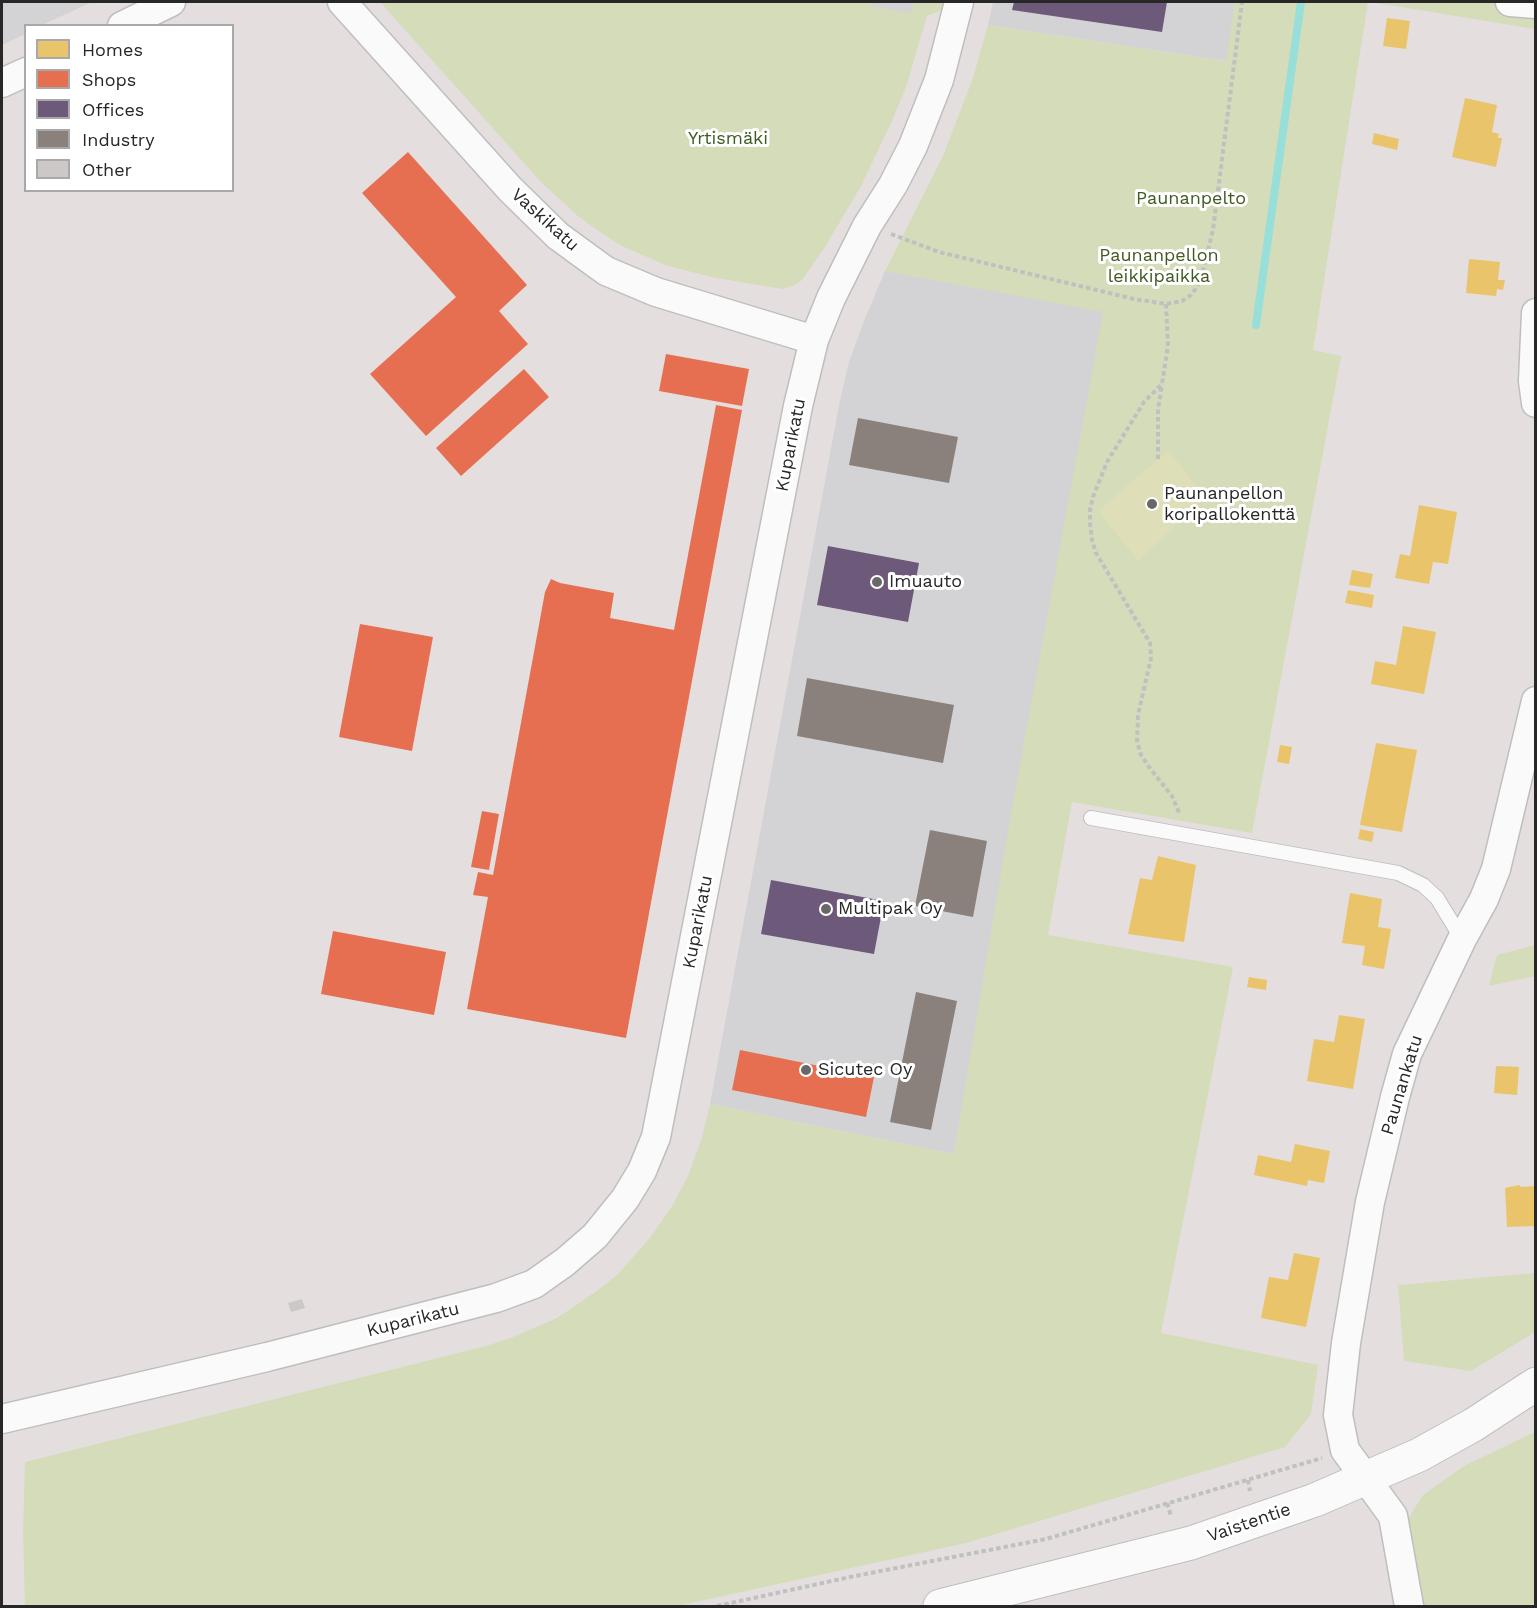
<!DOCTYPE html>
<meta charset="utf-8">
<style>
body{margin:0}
#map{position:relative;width:1537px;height:1608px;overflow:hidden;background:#e4dfde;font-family:"Work Sans",sans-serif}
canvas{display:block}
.frame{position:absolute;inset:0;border:3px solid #272727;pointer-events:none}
.legend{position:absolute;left:24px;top:24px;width:210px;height:168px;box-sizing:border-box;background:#fff;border:2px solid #a9a9a9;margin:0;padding:8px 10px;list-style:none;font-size:18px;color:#272727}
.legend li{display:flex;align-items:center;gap:12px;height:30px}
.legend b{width:30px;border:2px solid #a9a9a9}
</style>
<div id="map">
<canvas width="1537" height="1608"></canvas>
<div class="frame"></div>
<ul class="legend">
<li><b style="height:16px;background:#e9c46a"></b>Homes</li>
<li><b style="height:16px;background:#e76f51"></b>Shops</li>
<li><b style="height:16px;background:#6d597a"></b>Offices</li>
<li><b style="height:16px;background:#8a817c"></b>Industry</li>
<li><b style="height:16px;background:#ccc8c7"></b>Other</li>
</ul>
</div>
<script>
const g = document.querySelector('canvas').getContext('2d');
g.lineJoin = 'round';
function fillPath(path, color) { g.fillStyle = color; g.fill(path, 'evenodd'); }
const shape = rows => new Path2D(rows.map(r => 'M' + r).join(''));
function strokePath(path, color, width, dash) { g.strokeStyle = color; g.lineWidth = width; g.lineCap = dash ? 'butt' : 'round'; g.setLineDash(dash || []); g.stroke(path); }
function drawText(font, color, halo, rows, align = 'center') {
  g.font = font + ' "Work Sans",sans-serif'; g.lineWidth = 6; g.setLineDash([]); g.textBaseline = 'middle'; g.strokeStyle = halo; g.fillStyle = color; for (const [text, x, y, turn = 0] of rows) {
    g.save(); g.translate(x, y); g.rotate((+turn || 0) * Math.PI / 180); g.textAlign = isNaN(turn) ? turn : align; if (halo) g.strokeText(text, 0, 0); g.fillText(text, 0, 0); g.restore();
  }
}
fillPath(shape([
 [2,2,92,2,42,25,26,26,25,34,2,45],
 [869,2,931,2,927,16,872,7],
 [993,2,1235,2,1227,61,988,25],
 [885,271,1104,311,993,925,954,1154,710,1104,840,400,849,362,864,321]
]), '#d3d2d5');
fillPath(shape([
 [380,2,869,2,872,7,911,13,913,2,946,2,944,9,927,16,906,87,892,121,861,186,825,247,802,280,795,285,783,289,711,277,665,265,622,246,600,232,579,217,541,182],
 [1235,2,1368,2,1313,350,1341,356,1252,833,1072,802,1048,935,1233,967,1161,1333,1318,1365,1311,1414,1285,1447,966,1543,677,1606,25,1606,23,1532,25,1462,486,1346,511,1338,557,1318,598,1290,617,1275,649,1239,671,1208,688,1176,701,1141,710,1104,954,1154,1011,813,1103,312,885,271,943,156,973,78,988,25,1226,61],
 [1370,2,1535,2,1535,29],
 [1535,945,1535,976,1489,986,1497,955],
 [1535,1273,1535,1332,1471,1371,1404,1361,1398,1285],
 [1535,1432,1535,1606,1418,1606,1403,1527,1423,1495,1464,1466]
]), '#d4dcba');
fillPath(shape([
 [1168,450,1206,497,1138,561,1098,511]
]), '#dedfb8');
fillPath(shape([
 [1387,18,1410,21,1406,49,1383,46],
 [1465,98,1497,105,1492,132,1499,134,1498,138,1502,138,1496,167,1452,157],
 [1374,133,1399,139,1397,150,1372,144],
 [1469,259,1500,262,1498,280,1505,280,1503,290,1497,289,1496,296,1466,293],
 [1419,505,1457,512,1448,564,1433,562,1429,584,1395,578,1400,554,1410,556],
 [1352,570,1373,574,1370,588,1349,585],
 [1348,590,1374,595,1372,608,1345,603],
 [1403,626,1436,632,1424,694,1371,684,1375,661,1396,665],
 [1376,743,1417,750,1402,832,1360,825],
 [1280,745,1292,747,1289,764,1277,762],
 [1360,829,1374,832,1372,842,1358,839],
 [1158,856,1196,865,1184,942,1128,934,1140,878,1152,880],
 [1350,893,1382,899,1378,927,1391,929,1384,969,1362,965,1365,946,1342,943],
 [1249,977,1267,980,1266,990,1247,987],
 [1339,1015,1365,1019,1353,1089,1307,1081,1314,1039,1334,1042],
 [1496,1066,1519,1067,1517,1095,1494,1093],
 [1295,1144,1330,1151,1324,1183,1308,1180,1307,1186,1254,1175,1258,1155,1291,1162],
 [1519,1185,1521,1187,1536,1186,1536,1226,1507,1227,1505,1188],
 [1294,1253,1320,1258,1306,1327,1261,1318,1269,1277,1288,1280]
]), '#e9c46a');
fillPath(shape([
 [408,152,527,285,499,311,528,344,426,436,370,374,456,297,362,193],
 [666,354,749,369,742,406,659,391],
 [524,369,549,397,461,476,436,448],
 [716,405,742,410,626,1038,467,1009,488,897,473,895,478,872,493,875,545,592,551,579,560,583,614,593,610,618,674,630],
 [360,624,433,637,412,751,339,737],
 [482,811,499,814,489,870,471,867],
 [333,931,446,952,434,1015,321,994],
 [740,1050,874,1077,866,1117,732,1090]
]), '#e76f51');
fillPath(shape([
 [1014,2,1167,2,1162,32,1012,10],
 [828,546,919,563,908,622,817,605],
 [771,880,884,901,874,954,761,934]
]), '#6d597a');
fillPath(shape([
 [858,418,958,437,949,483,849,465],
 [807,678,954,705,943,763,797,736],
 [930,830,987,841,973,917,915,906],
 [916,992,957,1001,931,1130,890,1122]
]), '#8a817c');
strokePath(shape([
 [1256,325,1301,2]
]), '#98dfd9', 8);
fillPath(shape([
 [302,1299,305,1308,291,1312,288,1303]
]), '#ccc8c7');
const lane = shape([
 [1091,818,1398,873,1423,885,1437,898,1462,939]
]);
const street = shape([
 [342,2,510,189,558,236,606,271,656,292,814,340],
 [1510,2,1536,4],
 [122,26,171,2],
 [2,83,26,72],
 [1536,313,1533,381,1536,403],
 [2,1419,267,1357,496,1298,534,1284,565,1262,595,1236,625,1199,642,1171,656,1137,798,406,814,340,831,298,867,226,893,185,913,146,939,80,959,2],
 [1409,1606,1393,1516,1345,1450,1338,1415,1346,1343,1370,1202,1395,1097,1407,1054,1462,939,1484,899,1496,869,1536,701]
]);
const secondary = shape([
 [940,1606,1191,1543,1315,1500,1419,1455,1473,1425,1536,1384]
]);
strokePath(lane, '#bfbebe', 16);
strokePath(street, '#bfbebe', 31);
strokePath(secondary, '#bfbebe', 35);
strokePath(shape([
 [891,234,939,252,1134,299,1166,304,1182,301,1191,295,1197,287,1202,275,1213,230,1242,2],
 [1166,304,1168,346,1162,384,1144,402,1107,462,1093,497,1090,510,1090,523,1092,540,1096,553,1150,643,1151,658,1138,715,1137,741,1141,755,1149,767,1172,796,1180,815],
 [1158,459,1158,410,1162,384],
 [1248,1480,1250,1491],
 [1167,1503,1171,1516],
 [717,1606,850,1577,1046,1539,1322,1458]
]), '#c0c0c0', 4, [4.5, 3]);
strokePath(lane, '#fbfafa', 14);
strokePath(street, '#fbfafa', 28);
strokePath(secondary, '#fbfafa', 33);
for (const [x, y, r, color] of [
 [1152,504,6,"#696767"],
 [877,582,6,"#696767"],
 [826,909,6,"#696767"],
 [806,1070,6,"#696767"]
]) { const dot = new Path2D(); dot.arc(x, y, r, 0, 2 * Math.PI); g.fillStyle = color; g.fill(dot); strokePath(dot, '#fff', 2); }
drawText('18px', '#415a21', '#fff', [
 ["Yrtismäki",728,139],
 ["Paunanpelto",1191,199],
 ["Paunanpellon",1159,256],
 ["leikkipaikka",1159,277]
]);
drawText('18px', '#272727', '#fff', [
 ["Vaskikatu",545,220,42],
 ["Kuparikatu",791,445,-79],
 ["Kuparikatu",698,922,-79],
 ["Paunankatu",1402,1085,-73],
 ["Kuparikatu",413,1320,-14],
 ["Vaistentie",1249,1523,-19]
]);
drawText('18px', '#272727', '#fff', [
 ["Paunanpellon",1164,494],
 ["koripallokenttä",1164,515],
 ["Imuauto",889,582],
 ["Multipak Oy",838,909],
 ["Sicutec Oy",818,1070]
], 'left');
</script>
